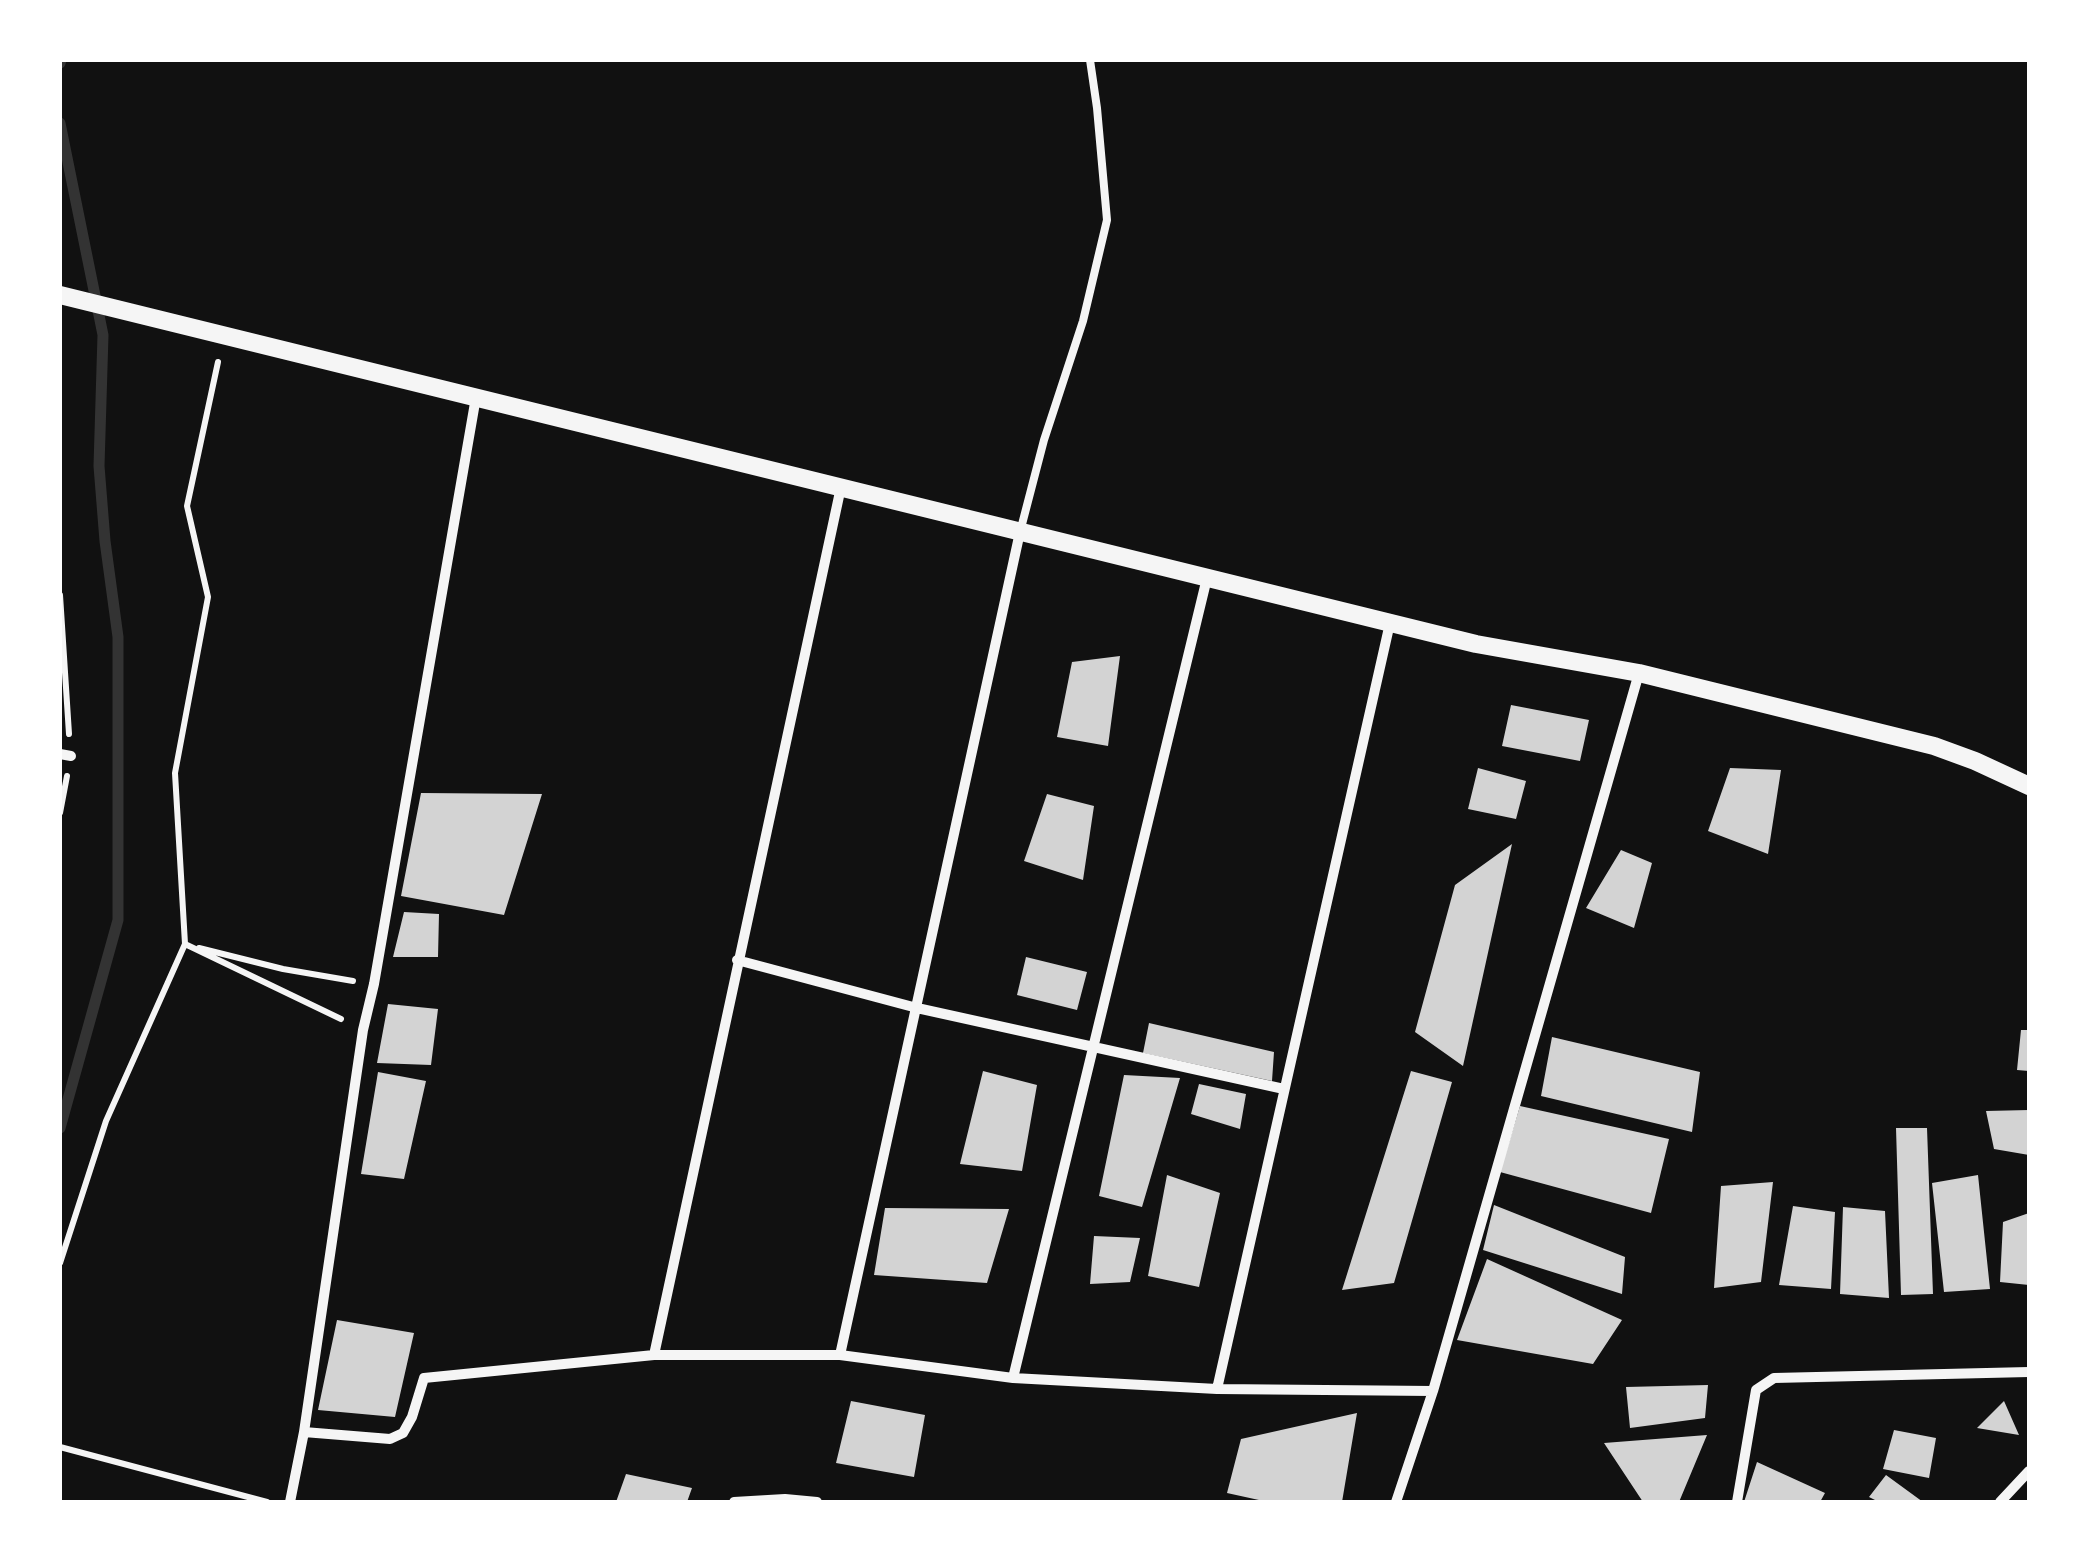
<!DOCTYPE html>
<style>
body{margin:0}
#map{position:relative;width:2089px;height:1562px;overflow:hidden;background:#111;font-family:Poppins,sans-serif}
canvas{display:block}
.frame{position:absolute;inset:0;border:62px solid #fff;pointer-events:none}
</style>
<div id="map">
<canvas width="2089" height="1562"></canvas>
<div class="frame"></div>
</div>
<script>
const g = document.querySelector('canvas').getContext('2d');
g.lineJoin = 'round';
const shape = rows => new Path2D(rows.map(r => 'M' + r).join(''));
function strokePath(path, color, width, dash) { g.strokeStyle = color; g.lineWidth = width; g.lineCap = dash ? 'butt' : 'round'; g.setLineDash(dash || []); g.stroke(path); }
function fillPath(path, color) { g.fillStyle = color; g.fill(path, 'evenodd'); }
strokePath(shape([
 [60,63,61,60],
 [60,123,103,335,99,466,105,541,118,637,118,920,60,1128]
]), '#333', 11);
fillPath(shape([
 [1120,656,1108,746,1057,737,1072,662],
 [1511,705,1589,720,1580,761,1502,746],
 [1478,768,1526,781,1516,819,1468,809],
 [1730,768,1781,770,1768,854,1708,831],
 [421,793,542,794,504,915,401,896],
 [1047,794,1094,806,1083,880,1024,861],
 [1512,844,1463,1066,1415,1032,1455,885],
 [1621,850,1652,863,1634,928,1586,908],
 [404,912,439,914,438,957,393,957],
 [1026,957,1087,972,1077,1010,1017,995],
 [388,1004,438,1009,431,1065,377,1063],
 [1149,1023,1274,1052,1272,1081,1143,1053],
 [2021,1030,2029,1030,2029,1071,2017,1070],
 [1552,1037,1700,1072,1692,1132,1541,1096],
 [983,1071,1037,1085,1022,1171,960,1164],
 [1411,1071,1452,1082,1394,1283,1342,1290],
 [378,1072,426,1081,404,1179,361,1174],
 [1124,1075,1180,1078,1142,1207,1099,1196],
 [1199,1084,1246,1094,1240,1129,1191,1114],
 [1520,1106,1669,1139,1651,1213,1500,1172],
 [2029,1110,2029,1155,1994,1149,1986,1111],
 [1896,1128,1927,1128,1933,1294,1901,1295],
 [1167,1175,1220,1193,1199,1287,1148,1276],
 [1978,1175,1990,1289,1944,1292,1932,1183],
 [1773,1182,1761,1282,1714,1288,1721,1186],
 [1494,1205,1625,1257,1622,1294,1483,1250],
 [1793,1206,1835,1212,1831,1289,1779,1285],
 [1843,1207,1885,1211,1889,1298,1840,1294],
 [885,1208,1009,1209,987,1283,874,1275],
 [2029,1213,2029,1285,2000,1282,2003,1222],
 [1094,1236,1140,1238,1130,1282,1090,1284],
 [1487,1259,1622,1320,1593,1364,1457,1340],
 [337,1320,414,1333,395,1417,318,1410],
 [1708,1385,1705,1418,1630,1428,1626,1387],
 [851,1401,925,1415,914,1477,836,1463],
 [2004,1401,2019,1435,1977,1428],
 [1357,1413,1342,1502,1268,1502,1227,1493,1241,1439],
 [1894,1430,1936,1438,1929,1478,1883,1469],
 [1707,1435,1679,1502,1643,1502,1604,1443],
 [1757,1462,1825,1493,1820,1502,1744,1502],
 [626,1474,692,1488,687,1502,616,1502],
 [1886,1475,1923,1502,1879,1502,1869,1497]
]), '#d3d3d3');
strokePath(shape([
 [60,595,69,734],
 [60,813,67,776],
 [185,944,341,1019],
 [199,948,283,969,353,981],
 [60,1263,106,1121,185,944,175,773,208,597,187,506,218,362],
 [60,1447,267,1502]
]), '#f5f5f5', 6);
strokePath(shape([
 [1020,532,1044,440,1083,321,1107,220,1097,108,1090,60]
]), '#f5f5f5', 8);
strokePath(shape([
 [60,754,71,756],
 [737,960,917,1008,1284,1089],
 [654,1355,841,487],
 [840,1355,1020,532],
 [1013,1378,1207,578],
 [1217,1389,1390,623],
 [304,1432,390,1439,403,1433,412,1417,424,1378,654,1355,840,1355,1013,1378,1217,1389,1433,1391],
 [290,1502,304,1432,363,1030,374,984,476,397],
 [734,1502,785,1499,817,1502],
 [1396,1502,1433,1391,1639,673],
 [1737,1502,1756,1390,1774,1378,2029,1372],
 [2000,1502,2029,1471]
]), '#f5f5f5', 10);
strokePath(shape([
 [60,295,1476,644,1639,673,1934,746,1975,761,2029,786]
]), '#f5f5f5', 18);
</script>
